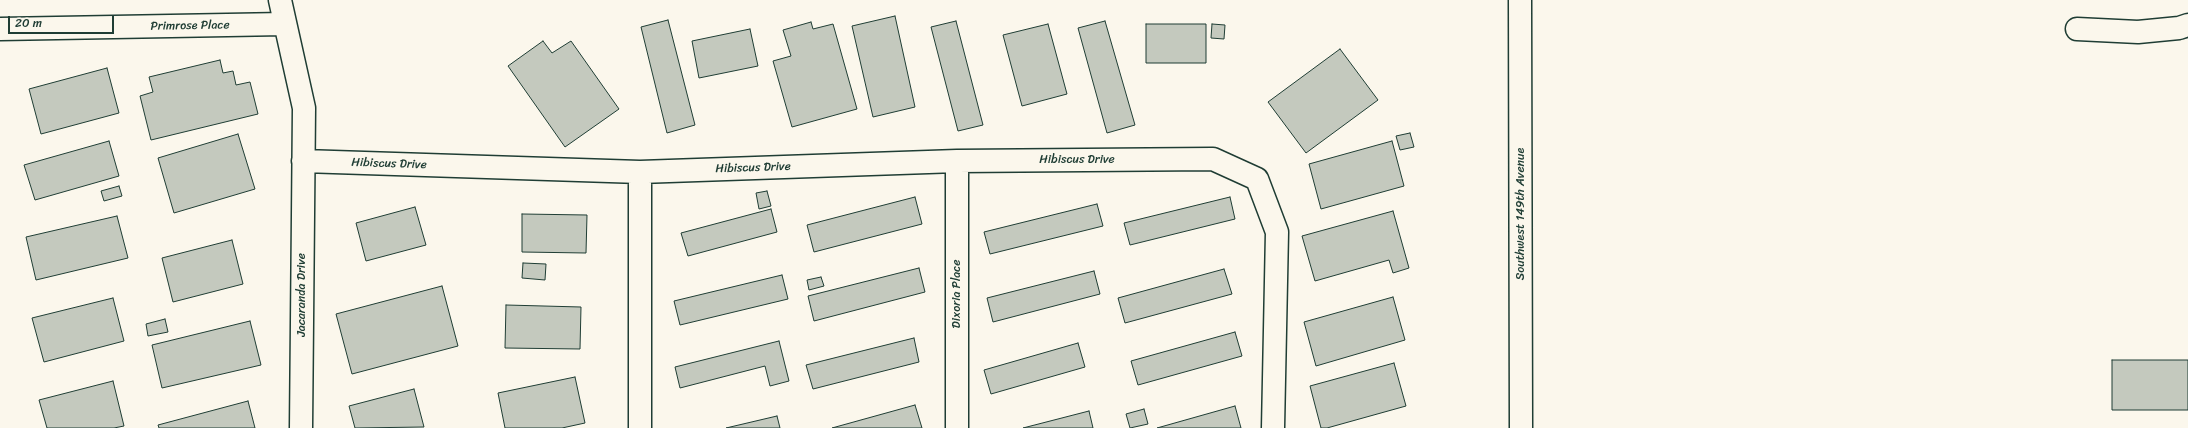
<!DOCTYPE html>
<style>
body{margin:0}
#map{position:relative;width:2188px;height:428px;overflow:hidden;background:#fbf7ec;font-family:Sriracha,sans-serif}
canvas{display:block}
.scale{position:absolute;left:8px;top:16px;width:106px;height:18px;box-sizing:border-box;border:2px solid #1f3d34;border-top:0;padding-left:5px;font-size:12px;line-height:14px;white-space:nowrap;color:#1f3d34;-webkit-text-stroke:3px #fbf7ec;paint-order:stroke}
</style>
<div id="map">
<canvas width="2188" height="428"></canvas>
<div class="scale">20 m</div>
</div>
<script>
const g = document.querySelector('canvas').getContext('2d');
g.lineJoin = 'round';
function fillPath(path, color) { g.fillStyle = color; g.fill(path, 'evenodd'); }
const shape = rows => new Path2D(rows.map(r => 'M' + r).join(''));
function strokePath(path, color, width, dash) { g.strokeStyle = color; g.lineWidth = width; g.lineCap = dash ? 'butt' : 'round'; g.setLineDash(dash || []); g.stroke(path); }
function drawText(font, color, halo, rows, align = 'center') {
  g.font = font + ' Sriracha,sans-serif'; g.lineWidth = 4; g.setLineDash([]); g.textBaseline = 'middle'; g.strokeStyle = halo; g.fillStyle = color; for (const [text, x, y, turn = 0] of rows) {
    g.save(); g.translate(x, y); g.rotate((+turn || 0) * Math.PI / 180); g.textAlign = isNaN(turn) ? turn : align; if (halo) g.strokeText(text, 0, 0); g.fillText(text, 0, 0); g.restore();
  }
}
const building = shape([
 [895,16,915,107,873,117,852,26,895,16],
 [668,20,695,125,667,133,641,27,668,20],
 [956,21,983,125,958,131,931,27,956,21],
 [1105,21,1135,125,1107,133,1078,28,1105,21],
 [811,22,813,29,833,24,857,109,792,127,773,61,791,56,783,30,811,22],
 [1048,24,1067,94,1022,106,1003,35,1048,24],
 [1146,24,1206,24,1206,63,1146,63,1146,24],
 [1212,24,1225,25,1224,39,1211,38,1212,24],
 [750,29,758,66,699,78,692,41,750,29],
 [543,41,552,53,571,41,619,109,565,147,508,66,543,41],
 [1340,49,1378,100,1306,153,1268,102,1340,49],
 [220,60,223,73,233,71,236,85,250,82,258,114,151,140,140,96,153,92,149,77,220,60],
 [107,68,119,113,41,134,29,89,107,68],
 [1410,133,1414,147,1400,150,1396,136,1410,133],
 [238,134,255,189,174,213,158,158,238,134],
 [109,141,119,176,35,200,24,165,109,141],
 [1392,141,1404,186,1321,209,1309,164,1392,141],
 [119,186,122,196,104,201,101,191,119,186],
 [767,191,771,206,759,209,756,193,767,191],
 [915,197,922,224,814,252,807,225,915,197],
 [1230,197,1235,219,1130,245,1124,223,1230,197],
 [1097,204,1103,226,990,254,984,232,1097,204],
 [415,207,426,245,366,261,356,223,415,207],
 [771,209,777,232,688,256,681,233,771,209],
 [1393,211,1409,268,1393,273,1389,260,1315,281,1302,236,1393,211],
 [522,214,587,215,586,253,522,252,522,214],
 [117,216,128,258,36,280,26,237,117,216],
 [232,240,243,284,173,302,162,258,232,240],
 [523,263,546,264,545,280,522,278,523,263],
 [919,268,925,292,814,321,808,296,919,268],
 [1224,269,1232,294,1125,323,1118,298,1224,269],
 [1094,271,1100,294,993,322,987,298,1094,271],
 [782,275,788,299,680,325,674,301,782,275],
 [821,277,824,286,809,290,807,280,821,277],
 [442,286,458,346,352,374,336,314,442,286],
 [1393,297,1405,340,1316,366,1304,322,1393,297],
 [113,298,124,341,44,362,32,318,113,298],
 [506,305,581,307,580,349,505,348,506,305],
 [165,319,168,332,148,336,146,324,165,319],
 [250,321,261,365,162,388,152,345,250,321],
 [1235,332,1242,356,1138,385,1131,361,1235,332],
 [914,338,919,362,813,389,806,365,914,338],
 [779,341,789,381,770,386,765,366,680,388,675,367,779,341],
 [1078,343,1085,367,991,394,984,370,1078,343],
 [2112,360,2188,360,2188,410,2112,410,2112,360],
 [1394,363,1406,406,1327,428,1321,428,1310,386,1394,363],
 [575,377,585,423,562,428,505,428,498,393,575,377],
 [113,381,124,426,114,428,47,428,39,400,113,381],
 [414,389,424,427,355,428,349,406,414,389],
 [248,401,255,428,159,428,158,425,248,401],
 [915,405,922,428,832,428,915,405],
 [1235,406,1241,428,1157,428,1235,406],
 [1144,409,1148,424,1130,428,1126,414,1144,409],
 [1089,411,1093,428,1023,428,1089,411],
 [777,416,780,428,726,428,777,416]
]);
fillPath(building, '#c4c9be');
strokePath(building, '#1f3d34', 1);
const minor = shape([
 [280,0,304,108,301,428],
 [1520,0,1521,428],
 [0,29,284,24],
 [2077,29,2138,32,2179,28,2188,25],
 [303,161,640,172,957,161,1213,159,1257,179,1277,232,1273,428],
 [957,161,957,428],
 [640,172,640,428]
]);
strokePath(minor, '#1f3d34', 25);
strokePath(minor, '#fbf7ec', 22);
drawText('12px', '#1f3d34', '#fbf7ec', [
 ["Primrose Place",190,26,-1],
 ["Hibiscus Drive",1077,160],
 ["Hibiscus Drive",389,164,2],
 ["Hibiscus Drive",753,168,-2],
 ["Southwest 149th Avenue",1521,214,-90],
 ["Dixoria Place",957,294,-90],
 ["Jacaranda Drive",302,295,-90]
]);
</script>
